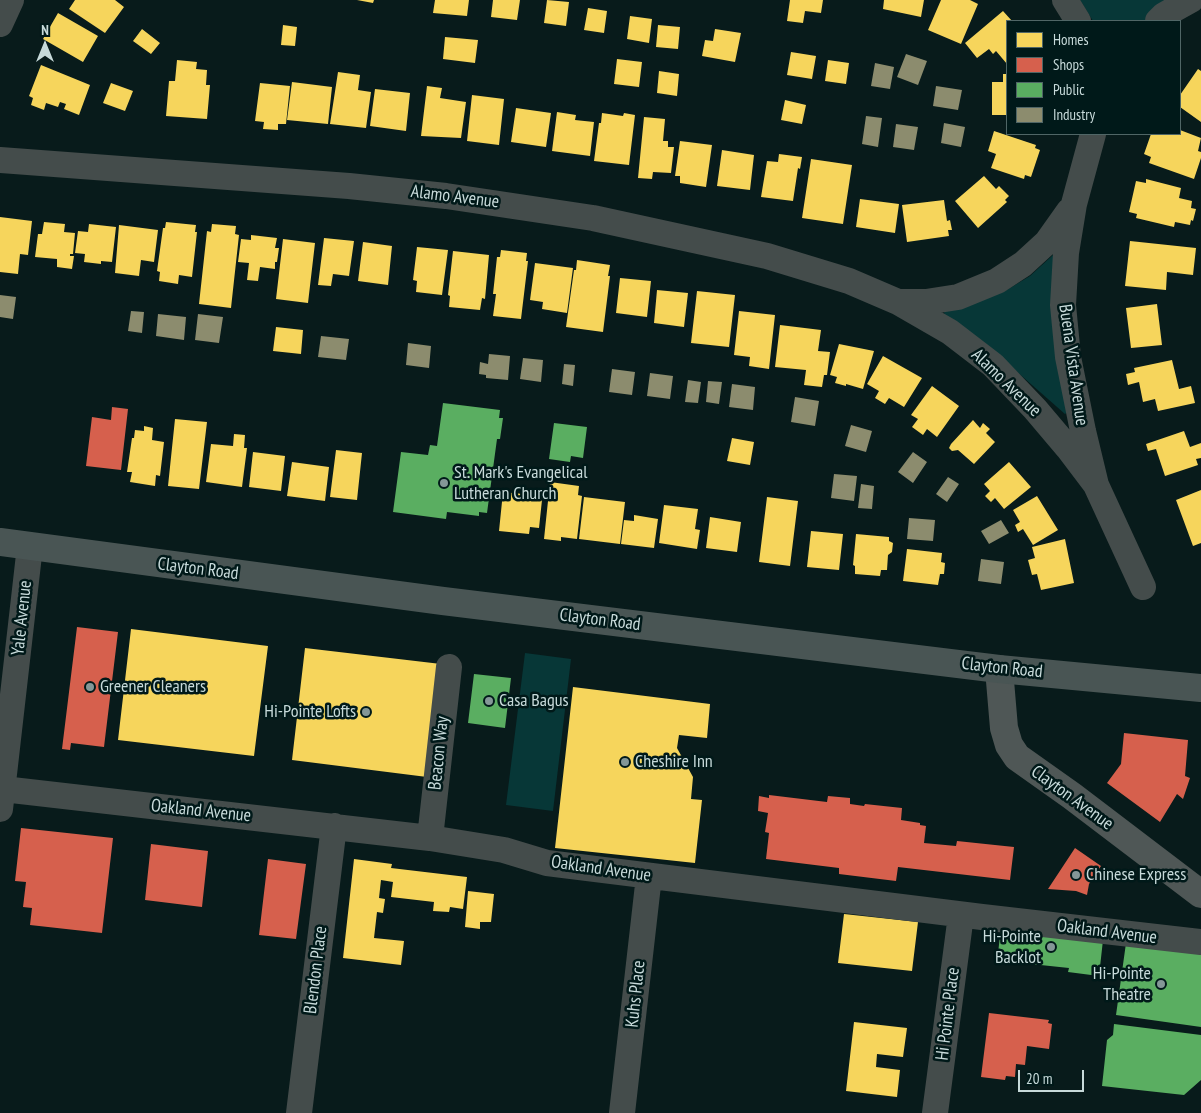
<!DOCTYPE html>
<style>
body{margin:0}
#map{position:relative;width:1201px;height:1113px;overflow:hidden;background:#081b1b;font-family:"PT Sans Narrow",sans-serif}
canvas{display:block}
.legend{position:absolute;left:1006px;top:20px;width:175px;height:115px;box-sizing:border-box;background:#001919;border:1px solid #506666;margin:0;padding:6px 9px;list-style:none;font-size:15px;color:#c7dada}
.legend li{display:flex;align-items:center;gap:10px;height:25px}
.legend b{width:25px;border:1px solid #506666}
.north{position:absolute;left:20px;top:20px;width:50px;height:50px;-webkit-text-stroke:4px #001919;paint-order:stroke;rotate:0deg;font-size:14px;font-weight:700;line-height:20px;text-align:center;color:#c7dada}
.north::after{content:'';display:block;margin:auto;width:18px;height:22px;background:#c7dada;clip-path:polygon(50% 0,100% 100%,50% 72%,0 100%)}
.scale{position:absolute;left:1018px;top:1070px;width:66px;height:22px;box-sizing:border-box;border:2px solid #c7dada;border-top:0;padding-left:6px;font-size:15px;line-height:18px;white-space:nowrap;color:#c7dada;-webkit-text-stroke:4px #001919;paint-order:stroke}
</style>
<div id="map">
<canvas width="1201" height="1113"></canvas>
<ul class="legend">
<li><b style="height:14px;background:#f6d55c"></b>Homes</li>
<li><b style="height:14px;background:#d6604d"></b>Shops</li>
<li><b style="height:14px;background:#5aae61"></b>Public</li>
<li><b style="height:14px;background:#8c8c6e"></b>Industry</li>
</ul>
<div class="north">N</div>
<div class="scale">20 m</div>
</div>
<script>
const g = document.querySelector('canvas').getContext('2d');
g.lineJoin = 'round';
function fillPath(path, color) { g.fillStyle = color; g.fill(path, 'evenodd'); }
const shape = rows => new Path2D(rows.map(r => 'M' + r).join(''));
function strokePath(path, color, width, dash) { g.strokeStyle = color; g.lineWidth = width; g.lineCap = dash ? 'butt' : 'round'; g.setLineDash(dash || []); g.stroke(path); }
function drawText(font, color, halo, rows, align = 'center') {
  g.font = font + ' "PT Sans Narrow",sans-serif'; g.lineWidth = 5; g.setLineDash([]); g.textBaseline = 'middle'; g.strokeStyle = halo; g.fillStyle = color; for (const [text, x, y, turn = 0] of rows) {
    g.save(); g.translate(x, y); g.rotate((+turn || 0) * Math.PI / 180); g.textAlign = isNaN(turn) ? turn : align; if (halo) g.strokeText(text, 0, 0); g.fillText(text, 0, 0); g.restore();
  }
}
fillPath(shape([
 [1080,0,1175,0,1147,21,1093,21],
 [1053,255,1068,412,1065,414,1007,363,947,318,944,313,946,309,1005,291,1030,276],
 [525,653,571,659,553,811,506,805]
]), '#073737');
fillPath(shape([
 [75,0,115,0,124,7,105,33,69,9],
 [357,0,374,0,373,3],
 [435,0,469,0,467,16,433,13],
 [493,0,520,0,517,20,491,17],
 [547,0,569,2,566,26,544,23],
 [790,0,823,0,821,13,805,11,803,23,787,21],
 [884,0,924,0,921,17,883,9],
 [941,0,970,0,978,4,961,44,928,30],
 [588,8,607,11,604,33,584,30],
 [1003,11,1012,21,1007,21,1007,64,996,51,993,54,989,49,977,58,965,43],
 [58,13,98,36,83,62,43,39],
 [630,16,652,19,649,43,627,39],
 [283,25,297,27,295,46,281,45],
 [658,25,680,27,678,49,656,47],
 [142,29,160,43,151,54,133,41],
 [715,29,741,33,735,62,702,56,705,40,713,41],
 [445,37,478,40,475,63,443,59],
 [791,52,816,56,812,79,787,75],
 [617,59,642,62,639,87,614,84],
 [177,60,197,62,196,69,207,70,206,85,210,85,207,119,166,116,169,81,175,81],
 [828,60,849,63,846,84,825,81],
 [41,65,90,85,79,115,64,109,66,104,60,102,58,107,46,103,44,110,31,105,33,98,29,96],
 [1198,69,1201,71,1201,122,1180,107,1180,95],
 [659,71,679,74,677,96,657,93],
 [338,72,360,75,358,90,371,92,366,128,330,124],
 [1003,74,1007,74,1007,115,992,115,992,82,1003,82],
 [292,82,332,87,328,124,287,120],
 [111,83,133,91,125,111,103,103],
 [260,83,290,86,286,124,278,124,278,130,263,129,264,122,255,121],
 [427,86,442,88,440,98,466,102,461,138,421,136],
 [375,89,410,93,406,131,370,126],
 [472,95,504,99,499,145,467,141],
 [785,100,806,105,802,124,781,120],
 [516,108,551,113,546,147,511,142],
 [557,112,576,115,575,120,594,122,590,156,552,151],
 [602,113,623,116,624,113,635,115,629,165,594,161,599,123,601,123],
 [644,117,665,119,663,141,668,141,668,147,674,147,671,173,653,172,652,179,638,178],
 [1180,130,1201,138,1198,151,1201,152,1201,158,1194,179,1149,163,1151,157,1144,154,1151,134,1180,134],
 [994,131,1036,145,1035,148,1040,150,1031,177,1025,175,1024,179,991,168,996,154,988,151],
 [680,141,712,145,706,187,680,183,680,176,675,176],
 [722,150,754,155,750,190,717,186],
 [779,154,802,157,800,169,798,168,793,201,761,197,767,161,778,162],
 [811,159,852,165,843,224,802,218],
 [984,176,996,189,999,186,1009,196,1005,200,1007,202,978,228,955,201],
 [1146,179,1181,188,1179,198,1192,201,1191,208,1196,209,1193,221,1191,220,1190,225,1175,222,1174,227,1136,218,1137,214,1129,212,1136,181,1146,183],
 [860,199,899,204,895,233,856,227],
 [944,200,947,221,950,220,952,230,948,230,949,236,907,242,902,205],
 [0,217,32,221,28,255,20,254,18,274,0,272],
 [44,222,65,224,64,232,75,233,73,254,70,254,70,256,74,256,72,269,57,267,57,259,35,257,38,234,42,234],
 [166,222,196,225,195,232,197,232,192,277,179,275,178,284,159,281,160,272,157,271,163,228,165,228],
 [89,224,116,227,112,262,101,261,101,264,84,262,85,254,75,253,78,231,88,232],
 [212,224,236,226,235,234,239,235,231,308,199,304,207,231,211,232],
 [119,225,158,230,154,262,141,260,139,276,115,273],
 [251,235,277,238,275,248,279,248,277,262,275,262,275,269,260,267,258,281,247,280,249,263,238,262,241,239,251,240],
 [324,238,354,241,349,276,333,274,331,286,318,285],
 [283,239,315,243,308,303,276,299],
 [1130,241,1196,248,1193,275,1167,272,1166,290,1125,286],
 [363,242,392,246,388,285,358,281],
 [417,247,448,250,442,295,416,292,417,281,413,280],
 [501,250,527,253,526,261,528,261,521,319,493,316,496,294,493,294,497,257,500,257],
 [453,251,489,255,485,299,482,298,480,310,449,307,450,296,448,295],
 [577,260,610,265,608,276,610,276,603,332,566,327,574,270,576,270],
 [535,263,573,268,567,313,542,309,543,302,530,300],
 [620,278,651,281,647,317,616,313],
 [657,290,688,293,684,327,654,323],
 [697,291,735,295,729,347,691,343],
 [1157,304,1162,345,1131,348,1126,308],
 [739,311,775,315,769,369,749,366,750,357,734,355],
 [780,325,821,330,818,351,830,352,827,375,824,375,822,387,804,385,806,370,775,367],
 [276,327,303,330,301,354,273,351],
 [839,344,874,351,863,389,846,384,846,386,835,383,837,377,830,375],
 [883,356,922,378,904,407,889,398,885,404,875,398,879,391,867,384],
 [1172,360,1179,389,1191,386,1195,403,1158,411,1155,399,1143,402,1139,382,1128,385,1126,374,1135,372,1134,368],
 [932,386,959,406,937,437,927,429,923,435,912,427,918,419,911,415],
 [175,419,207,422,199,489,168,486],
 [973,420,980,428,983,423,990,429,986,433,995,442,974,464,958,450,952,451,949,448,951,444],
 [144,426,153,428,152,440,164,442,160,476,156,475,155,486,130,482,132,472,127,472,132,438,134,438,135,430,144,431],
 [1184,431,1190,447,1201,443,1201,458,1196,459,1198,465,1165,476,1156,449,1148,451,1146,444],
 [234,434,245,435,244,448,247,448,242,487,206,482,211,444,233,446],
 [732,438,754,442,750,465,727,461],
 [336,450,362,453,357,500,330,497],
 [253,452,285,456,281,491,249,487],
 [292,462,329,467,325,501,287,496],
 [1009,462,1031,487,1004,509,995,498,991,502,985,496,990,491,984,484],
 [550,482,579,486,578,495,582,496,577,539,561,537,561,541,544,539],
 [1201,490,1201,543,1193,546,1176,500],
 [503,492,533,495,532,499,542,500,539,528,530,527,529,534,499,531],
 [1037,496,1058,530,1033,545,1023,529,1018,532,1015,525,1020,522,1013,510],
 [584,497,625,502,620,544,579,539],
 [767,497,798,501,790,566,759,562],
 [664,505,698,509,695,529,700,530,697,549,659,543],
 [634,515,658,519,654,548,621,544,624,520,634,521],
 [710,517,741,522,737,552,706,548],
 [811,531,843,534,839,570,807,567],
 [856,534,889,537,889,541,893,543,892,552,888,555,887,570,881,570,880,576,855,574,855,566,853,565],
 [1065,539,1074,583,1041,590,1037,574,1032,575,1028,560,1035,558,1032,547],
 [907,549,942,553,941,562,945,563,944,574,940,574,938,585,903,581],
 [131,629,268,646,254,756,118,740],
 [305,648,441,664,427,777,292,760],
 [573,687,710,704,707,738,679,735,677,748,693,777,691,799,702,800,695,863,555,848],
 [354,859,392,864,391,868,467,877,463,909,450,907,449,912,433,911,434,902,391,897,393,882,381,880,379,898,385,899,383,913,377,912,374,938,404,941,401,965,343,958],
 [468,891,494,894,491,922,480,922,480,929,465,927],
 [844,914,918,922,912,971,838,963],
 [854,1022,907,1028,903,1057,877,1054,876,1067,900,1070,897,1097,846,1091]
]), '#f6d55c');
fillPath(shape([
 [112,407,128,409,121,470,86,466,92,417,111,420],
 [77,627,118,632,104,747,71,743,70,750,62,749],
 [1124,733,1188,740,1185,776,1190,778,1183,799,1177,794,1160,822,1107,783,1121,764],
 [769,795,827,802,828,796,850,798,850,804,864,806,865,804,902,808,901,820,920,823,920,825,926,826,924,843,956,846,957,841,1014,847,1010,880,898,867,896,881,839,874,839,868,766,859,769,833,765,832,768,813,758,811,759,796,769,798],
 [21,828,113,838,102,933,30,925,32,908,23,907,26,882,15,881],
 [151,844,208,851,202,907,145,900],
 [1075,848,1101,866,1089,884,1087,895,1076,891,1048,889],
 [268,859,306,864,296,939,259,935],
 [989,1013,1049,1020,1048,1023,1052,1024,1049,1049,1027,1046,1025,1065,1016,1064,1015,1077,1006,1076,1005,1080,981,1077]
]), '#d6604d');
fillPath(shape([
 [443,403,500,410,499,418,503,418,500,439,497,439,487,513,479,512,479,516,447,512,446,519,393,512,401,452,428,455,430,445,437,446],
 [554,423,587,427,583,458,571,456,570,462,549,459],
 [474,674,511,678,505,728,468,723],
 [1001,928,1103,940,1099,976,1068,972,1069,968,1031,964,1031,957,998,953],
 [1126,943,1201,953,1201,1027,1116,1015],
 [1114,1024,1201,1035,1201,1080,1184,1095,1102,1086,1107,1040,1113,1035]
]), '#5aae61');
fillPath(shape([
 [906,54,927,61,918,85,897,77],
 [875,63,894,67,890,89,871,86],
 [936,86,962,90,958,110,933,106],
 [866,116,882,118,878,147,862,144],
 [944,123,965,127,961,147,941,143],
 [896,124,918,127,914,150,893,147],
 [0,295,16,297,13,319,0,317],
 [131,311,144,312,142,333,128,331],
 [158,314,186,317,184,340,156,336],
 [198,314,223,317,219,343,195,340],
 [321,336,349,339,346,360,318,357],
 [408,343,431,346,429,368,406,365],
 [489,354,510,356,508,380,486,378,486,375,479,374,480,362,488,364],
 [523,358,543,360,541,382,520,379],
 [564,364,575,365,573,386,562,384],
 [612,369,635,372,632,395,609,392],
 [650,373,673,376,670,399,647,396],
 [688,380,701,382,698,403,685,402],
 [708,381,722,382,719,404,706,402],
 [732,384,755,387,753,410,729,407],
 [795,397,819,401,815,426,791,422],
 [851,425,872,431,866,452,845,446],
 [913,452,927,462,913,483,898,472],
 [834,474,857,476,854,501,831,498],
 [948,477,959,484,947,502,936,494],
 [861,484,874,486,872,509,858,508],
 [909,518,935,520,933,541,907,539],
 [1001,520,1009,533,989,544,981,531],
 [981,559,1004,562,1001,584,978,581]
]), '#8c8c6e');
strokePath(shape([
 [1065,0,1078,21],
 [1158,21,1164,15,1191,0],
 [0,24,11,0],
 [1093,134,1074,204,1066,253,1063,305,1068,357,1083,431,1096,485,1143,587],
 [0,160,349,186,446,196,593,218,767,256,849,281,898,302,950,332,993,365,1035,409,1068,448,1096,485],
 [898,302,926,302,958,297,997,281,1023,264,1047,242,1069,211],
 [3,789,430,838,504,850,547,863,982,917,1201,942],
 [0,809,30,546],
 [430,838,449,667],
 [299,1113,334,826],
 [622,1113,649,876],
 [935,1113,961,915]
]), '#444c4b', 26);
strokePath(shape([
 [999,669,1004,728,1009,745,1017,757,1072,796,1201,894]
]), '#4f5756', 28);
strokePath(shape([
 [0,542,443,601,999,669,1201,688]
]), '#495554', 28);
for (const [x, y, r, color] of [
 [444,483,5,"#849797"],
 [90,687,5,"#849797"],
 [489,701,5,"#849797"],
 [366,712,5,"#849797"],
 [625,762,5,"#849797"],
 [1076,875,5,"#849797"],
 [1051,947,5,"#849797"],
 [1161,984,5,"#849797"]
]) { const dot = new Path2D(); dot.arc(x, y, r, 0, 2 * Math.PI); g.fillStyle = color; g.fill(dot); strokePath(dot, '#001919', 2); }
drawText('18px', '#c7dada', '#001919', [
 ["Alamo Avenue",455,197,7],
 ["Buena Vista Avenue",1073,365,82],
 ["Alamo Avenue",1006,383,44],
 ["Clayton Road",198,569,7],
 ["Yale Avenue",22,618,-84],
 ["Clayton Road",600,620,7],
 ["Clayton Road",1002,668,6],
 ["Beacon Way",439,753,-84],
 ["Clayton Avenue",1072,798,36],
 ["Oakland Avenue",201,811,6],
 ["Oakland Avenue",601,869,8],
 ["Oakland Avenue",1107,932,7],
 ["Blendon Place",316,970,-83],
 ["Kuhs Place",636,994,-84],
 ["Hi Pointe Place",948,1014,-83]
]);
drawText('18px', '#c7dada', '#001919', [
 ["St. Mark's Evangelical",454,473],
 ["Lutheran Church",454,494],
 ["Greener Cleaners",100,687],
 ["Casa Bagus",499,701],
 ["Hi-Pointe Lofts",356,712,"right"],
 ["Cheshire Inn",635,762],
 ["Chinese Express",1086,875],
 ["Hi-Pointe",1041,937,"right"],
 ["Backlot",1041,958,"right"],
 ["Hi-Pointe",1151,974,"right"],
 ["Theatre",1151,995,"right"]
], 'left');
</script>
